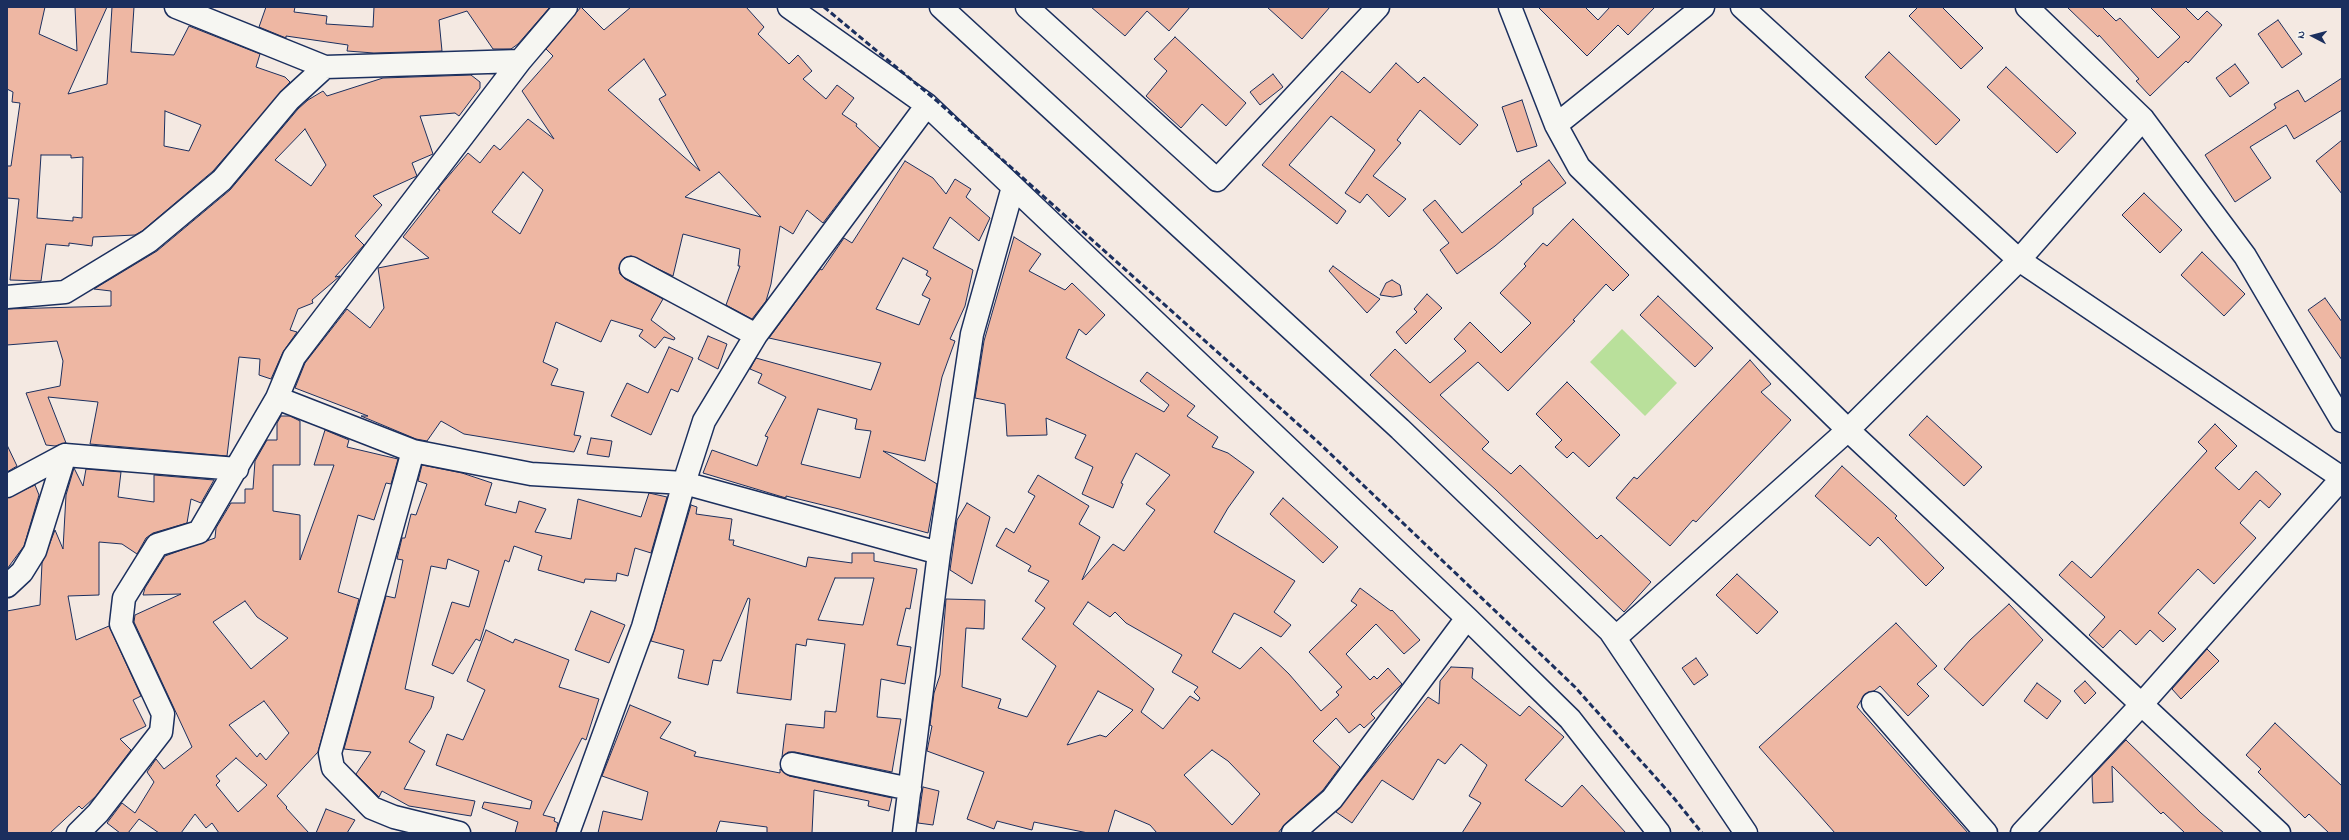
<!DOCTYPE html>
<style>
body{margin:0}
#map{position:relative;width:2349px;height:840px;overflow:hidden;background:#f4e9e2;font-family:"Indie Flower",sans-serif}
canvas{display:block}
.frame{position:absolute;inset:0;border:8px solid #1b2f5e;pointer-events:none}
.north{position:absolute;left:2293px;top:16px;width:40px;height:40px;-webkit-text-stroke:3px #f6f6f2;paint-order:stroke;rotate:276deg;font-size:11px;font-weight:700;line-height:16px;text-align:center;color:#1b2f5e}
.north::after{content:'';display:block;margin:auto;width:14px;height:18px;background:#1b2f5e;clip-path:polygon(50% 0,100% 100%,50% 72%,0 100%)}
</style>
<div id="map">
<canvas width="2349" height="840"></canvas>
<div class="frame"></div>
<div class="north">N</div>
</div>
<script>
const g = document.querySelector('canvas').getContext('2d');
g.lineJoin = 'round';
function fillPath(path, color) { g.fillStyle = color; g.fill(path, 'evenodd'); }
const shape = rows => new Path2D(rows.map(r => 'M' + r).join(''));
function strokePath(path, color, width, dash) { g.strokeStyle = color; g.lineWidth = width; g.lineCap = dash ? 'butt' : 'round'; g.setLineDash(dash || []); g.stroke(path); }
fillPath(shape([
 [1622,329,1677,383,1645,416,1590,362]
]), '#b9e09b');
const building = shape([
 [7,7,45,7,39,34,77,51,75,7,107,7,68,94,107,84,112,7,134,7,131,52,174,55,189,26,260,54,256,67,285,77,290,82,213,171,142,231,135,235,93,237,92,246,69,243,69,246,46,244,41,281,10,280,19,199,7,198,7,166,11,166,20,103,12,102,13,92,7,89,7,7],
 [165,111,201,125,189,151,164,146,165,111],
 [41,155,71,155,71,158,83,157,82,218,73,217,73,221,37,218,41,155],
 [266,7,295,7,294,12,327,16,326,24,373,27,374,7,550,7,518,44,511,49,493,49,467,11,439,20,442,51,374,53,347,51,348,45,286,36,286,38,259,27,266,7],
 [581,7,604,30,631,7,746,7,764,27,758,34,789,64,798,55,812,71,803,79,826,99,837,85,854,98,842,114,857,124,856,126,880,148,823,223,807,210,793,234,780,226,771,284,766,301,752,319,726,305,740,266,738,266,740,249,683,234,673,276,631,256,624,258,619,268,620,274,625,279,663,299,651,320,675,338,674,340,664,337,655,348,639,336,643,330,611,320,601,342,556,322,543,362,558,369,551,385,584,392,574,435,581,436,574,452,464,434,441,421,427,441,416,439,361,416,368,416,295,388,305,363,347,309,370,328,384,308,378,268,429,258,403,237,440,190,438,189,441,185,468,153,480,163,494,145,500,150,528,119,554,139,522,91,553,56,546,49,581,7],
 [644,59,666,95,659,99,700,171,608,90,644,59],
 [523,172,543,190,520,234,492,212,523,172],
 [719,172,761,217,685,197,719,172],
 [1091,7,1190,7,1169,31,1147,11,1125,36,1091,7],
 [1267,7,1330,7,1302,39,1267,7],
 [1538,7,1585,7,1598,20,1610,7,1655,7,1628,35,1618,25,1587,56,1538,7],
 [1918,7,1942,7,1983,48,1961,69,1909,16,1918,7],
 [2067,7,2102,7,2116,21,2120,18,2158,58,2180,37,2150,7,2185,7,2198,20,2207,11,2222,25,2188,63,2186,61,2150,96,2136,81,2139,79,2099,35,2098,37,2067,7],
 [2278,20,2302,54,2282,68,2258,34,2278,20],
 [1175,37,1246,103,1226,126,1202,104,1181,128,1146,96,1167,71,1154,59,1175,37],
 [1889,52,1960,120,1936,145,1865,77,1889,52],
 [1396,63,1418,83,1424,77,1478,125,1460,145,1420,110,1397,140,1401,143,1373,176,1406,199,1389,217,1367,194,1360,203,1345,193,1375,150,1331,116,1289,165,1346,211,1337,224,1262,165,1342,71,1370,93,1396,63],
 [2235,64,2249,83,2230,97,2216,78,2235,64],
 [2006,67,2076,133,2057,153,1987,87,2006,67],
 [1273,74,1283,87,1260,105,1250,92,1273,74],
 [471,75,480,82,480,88,459,116,455,113,420,116,433,154,412,163,417,176,373,196,382,205,355,236,364,245,335,277,340,276,312,300,313,303,298,309,290,330,297,332,283,352,271,379,259,375,260,359,239,357,227,456,90,444,98,402,48,397,66,443,55,446,46,445,26,393,60,386,63,361,57,341,7,345,7,309,111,306,111,291,94,289,157,251,230,190,298,109,308,100,323,91,327,96,383,78,471,75],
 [305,129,326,165,311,186,275,160,305,129],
 [2342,78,2342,110,2294,139,2286,125,2250,147,2271,178,2235,202,2205,155,2276,108,2274,104,2298,90,2305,102,2342,78],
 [1522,100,1537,146,1517,152,1502,107,1522,100],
 [2342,140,2342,194,2316,161,2342,140],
 [1549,160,1566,183,1533,208,1533,214,1495,246,1457,274,1440,250,1449,243,1423,210,1435,200,1462,233,1522,184,1520,182,1549,160],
 [905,161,933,178,946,194,955,179,971,189,966,197,990,218,979,241,950,217,933,248,973,270,965,306,950,339,955,341,942,377,925,461,883,451,937,484,928,533,839,509,786,496,786,498,703,473,712,450,757,466,768,437,765,436,786,397,758,383,762,374,750,369,756,358,871,390,881,363,769,338,820,269,822,270,844,238,852,243,905,161],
 [903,258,928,271,926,275,931,278,922,295,930,299,919,325,876,309,903,258],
 [818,409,857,419,855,429,871,431,860,478,801,464,818,409],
 [2144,193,2182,230,2160,253,2122,215,2144,193],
 [1573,219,1629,275,1613,291,1606,284,1573,320,1575,321,1508,391,1478,362,1440,395,1489,442,1482,449,1511,474,1520,465,1597,539,1601,535,1651,582,1624,612,1496,490,1370,375,1395,349,1430,383,1466,351,1454,339,1470,322,1501,353,1531,323,1500,293,1526,266,1524,264,1543,243,1547,246,1573,219],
 [1014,237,1041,254,1029,271,1065,290,1072,283,1105,315,1086,335,1079,329,1066,358,1164,412,1169,405,1140,381,1147,372,1195,406,1187,416,1218,437,1212,447,1228,453,1254,472,1228,508,1214,532,1295,581,1274,612,1291,625,1281,637,1234,613,1212,652,1240,669,1261,647,1289,674,1321,711,1339,695,1336,692,1342,687,1309,652,1357,605,1351,601,1360,588,1391,611,1392,610,1420,640,1404,654,1376,624,1346,654,1370,680,1374,676,1377,679,1388,668,1402,684,1371,714,1375,718,1364,728,1360,724,1349,733,1336,718,1313,741,1340,767,1323,790,1285,824,1278,833,1157,833,1150,825,1115,810,1108,833,1088,833,1034,822,1032,830,997,821,994,829,967,819,984,772,927,751,932,726,930,725,934,693,940,675,946,599,985,600,984,629,966,628,962,687,1001,699,998,708,1027,717,1056,666,1022,639,1045,608,1035,601,1049,581,1028,571,1031,566,996,546,1006,528,1014,533,1035,496,1028,492,1038,475,1089,506,1079,524,1100,537,1082,580,1113,544,1124,551,1155,510,1146,504,1170,475,1136,453,1121,483,1123,484,1113,508,1082,494,1093,467,1075,458,1086,435,1046,418,1047,435,1007,436,1005,404,975,398,984,341,1014,237],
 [1088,602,1110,617,1115,612,1126,623,1182,655,1172,672,1198,687,1194,692,1200,698,1198,701,1190,696,1163,729,1141,712,1154,689,1073,624,1088,602],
 [1098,691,1133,710,1106,737,1100,735,1067,745,1098,691],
 [1212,750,1228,761,1260,794,1232,825,1184,775,1212,750],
 [2202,252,2245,294,2224,316,2181,275,2202,252],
 [1333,266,1363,288,1380,299,1367,313,1329,271,1333,266],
 [1392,280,1400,285,1402,295,1393,297,1380,295,1386,283,1392,280],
 [1427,294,1442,308,1406,344,1396,332,1417,312,1414,309,1427,294],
 [1658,296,1713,348,1695,367,1640,315,1658,296],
 [2325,298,2342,322,2342,360,2308,310,2325,298],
 [708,336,727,344,718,369,698,359,708,336],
 [669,347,693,358,678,392,671,389,651,435,611,416,627,383,648,393,669,347],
 [1750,360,1771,384,1761,392,1791,420,1696,522,1693,520,1670,546,1616,498,1634,477,1637,479,1750,360],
 [1567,382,1620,435,1589,467,1573,452,1567,458,1555,447,1562,440,1536,414,1567,382],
 [281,416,290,416,300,421,300,465,273,465,273,511,300,515,300,560,334,465,314,465,325,430,349,440,347,447,398,459,391,484,386,483,374,520,358,515,338,592,359,599,318,752,277,796,287,807,286,808,309,833,219,833,212,823,206,828,195,814,181,833,159,833,139,819,128,833,120,833,107,823,122,803,135,813,154,782,147,772,156,759,164,769,192,747,134,622,135,615,181,594,143,595,145,588,165,556,215,538,216,528,231,503,245,503,245,489,253,489,255,461,267,440,277,440,277,423,281,416],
 [245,601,257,617,288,638,251,669,213,622,245,601],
 [264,701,289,733,266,760,260,753,257,757,229,725,264,701],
 [236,758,267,785,238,812,216,785,220,781,216,776,236,758],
 [1927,416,1982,467,1964,486,1909,435,1927,416],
 [2215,424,2237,446,2215,468,2239,490,2256,471,2281,494,2269,508,2260,500,2240,523,2256,538,2214,584,2198,569,2158,613,2176,629,2163,642,2150,630,2136,645,2120,630,2103,648,2089,635,2105,617,2059,575,2072,561,2091,578,2207,451,2198,442,2215,424],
 [591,438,612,441,609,457,587,454,591,438],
 [7,445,17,466,7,472,7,445],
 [422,465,462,473,492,483,485,505,516,513,519,501,546,509,535,532,571,539,578,499,641,517,649,493,667,497,651,553,635,548,628,576,617,573,616,581,585,579,584,583,538,570,542,556,514,546,509,562,505,560,480,641,476,639,453,674,432,665,452,602,469,607,479,571,448,559,446,569,431,566,405,689,434,697,431,708,409,742,425,751,404,789,475,801,471,816,409,806,382,791,379,797,356,774,371,752,344,749,386,596,395,598,403,560,397,559,402,538,405,538,411,514,416,515,427,484,418,481,422,465],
 [1842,466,1897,516,1895,518,1944,568,1926,586,1878,537,1870,546,1815,496,1842,466],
 [74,468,83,486,86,469,121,472,118,497,154,502,154,475,214,480,201,503,191,499,187,523,153,533,146,538,137,554,122,544,99,542,99,595,68,596,76,640,109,626,141,696,133,700,146,726,120,739,131,750,96,796,82,809,79,806,50,833,7,833,7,611,40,605,42,563,55,530,63,549,66,495,74,468],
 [35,485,39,495,24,546,7,569,7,498,35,485],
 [1283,498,1338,547,1323,563,1270,514,1283,498],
 [967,503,990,517,972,584,950,570,957,520,967,503],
 [691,505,697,507,696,514,732,519,729,540,734,540,733,545,806,567,808,557,852,563,852,553,874,553,874,561,917,569,910,609,906,608,897,645,911,647,905,684,881,679,877,717,901,719,892,772,795,752,788,752,782,757,786,724,824,728,825,711,836,712,845,644,807,639,806,646,796,644,791,700,737,693,750,599,748,598,721,661,713,660,708,685,678,678,684,650,651,641,691,505],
 [835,578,874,578,863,625,818,620,835,578],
 [1737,574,1778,612,1757,634,1716,595,1737,574],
 [2009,604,2043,640,1983,706,1944,669,1970,640,2009,604],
 [591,611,625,625,609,663,575,650,591,611],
 [1896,623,1937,666,1917,684,1929,696,1908,716,1880,686,1874,691,1865,694,1857,707,1968,833,1835,833,1759,747,1896,623],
 [486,630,513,643,515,639,569,660,559,687,599,699,586,740,582,738,543,815,555,818,554,821,558,823,556,833,515,833,518,822,482,808,484,802,530,809,532,801,436,765,447,734,463,740,485,690,467,681,486,630],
 [2207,649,2219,661,2181,699,2172,689,2207,649],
 [1696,658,1708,675,1694,685,1682,668,1696,658],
 [1451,667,1473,668,1472,678,1520,716,1529,706,1564,737,1525,780,1562,807,1582,785,1626,833,1462,833,1481,803,1469,796,1487,765,1461,744,1445,764,1438,759,1413,800,1382,780,1352,823,1336,812,1428,697,1439,704,1440,681,1451,667],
 [2085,681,2096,693,2085,704,2074,691,2085,681],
 [2037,683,2061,701,2047,719,2024,701,2037,683],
 [630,705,671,722,660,738,696,752,694,756,780,773,780,769,789,776,892,798,889,811,868,806,869,801,814,790,812,833,767,833,767,827,720,821,716,833,598,833,603,811,642,820,648,792,602,776,630,705],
 [2275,723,2342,786,2342,833,2329,833,2309,814,2305,818,2258,772,2261,769,2246,755,2275,723],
 [2126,740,2201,813,2224,833,2185,833,2163,812,2161,814,2112,766,2113,802,2093,803,2092,776,2126,740],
 [923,787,939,791,933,825,918,823,923,787],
 [326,809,355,820,347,833,316,833,326,809]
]);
fillPath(building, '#eeb7a3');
strokePath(building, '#1b2f5e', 1);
const minor = shape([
 [176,7,325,67],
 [789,7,927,105,1467,618,1570,719,1659,833],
 [941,7,1400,429,1610,631,1746,833],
 [1027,7,1217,180,1378,7],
 [1510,7,1556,125,1579,167,1848,430,2279,833],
 [1742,7,2019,260,2342,478],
 [2027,7,2143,119,2245,256,2342,421],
 [1556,125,1703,7],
 [631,268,756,335],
 [7,297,65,292,149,241,222,180,289,100,325,67,520,61],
 [277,398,413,451,531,474,684,483,939,553],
 [413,451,330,753,333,768,372,808,394,817,459,833],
 [7,486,65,455,237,469],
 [7,586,22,572,35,551,65,455],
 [1615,638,1848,430,2019,260,2143,119],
 [1873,703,1986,833],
 [792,764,910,789],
 [78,833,98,813,161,732,163,714,121,624,124,598,157,545,199,532,277,398,294,357,520,61,566,7],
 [568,833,643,627,684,483,704,421,756,335,927,105],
 [904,833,939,553,972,334,1013,187],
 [1293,833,1332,799,1467,618],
 [2022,833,2141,705,2342,478]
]);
strokePath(minor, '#1b2f5e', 25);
strokePath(minor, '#f6f6f2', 22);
strokePath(shape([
 [824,7,937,101,1318,442,1575,687,1673,797,1702,833]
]), '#1b2f5e', 3, [6, 3]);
</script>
